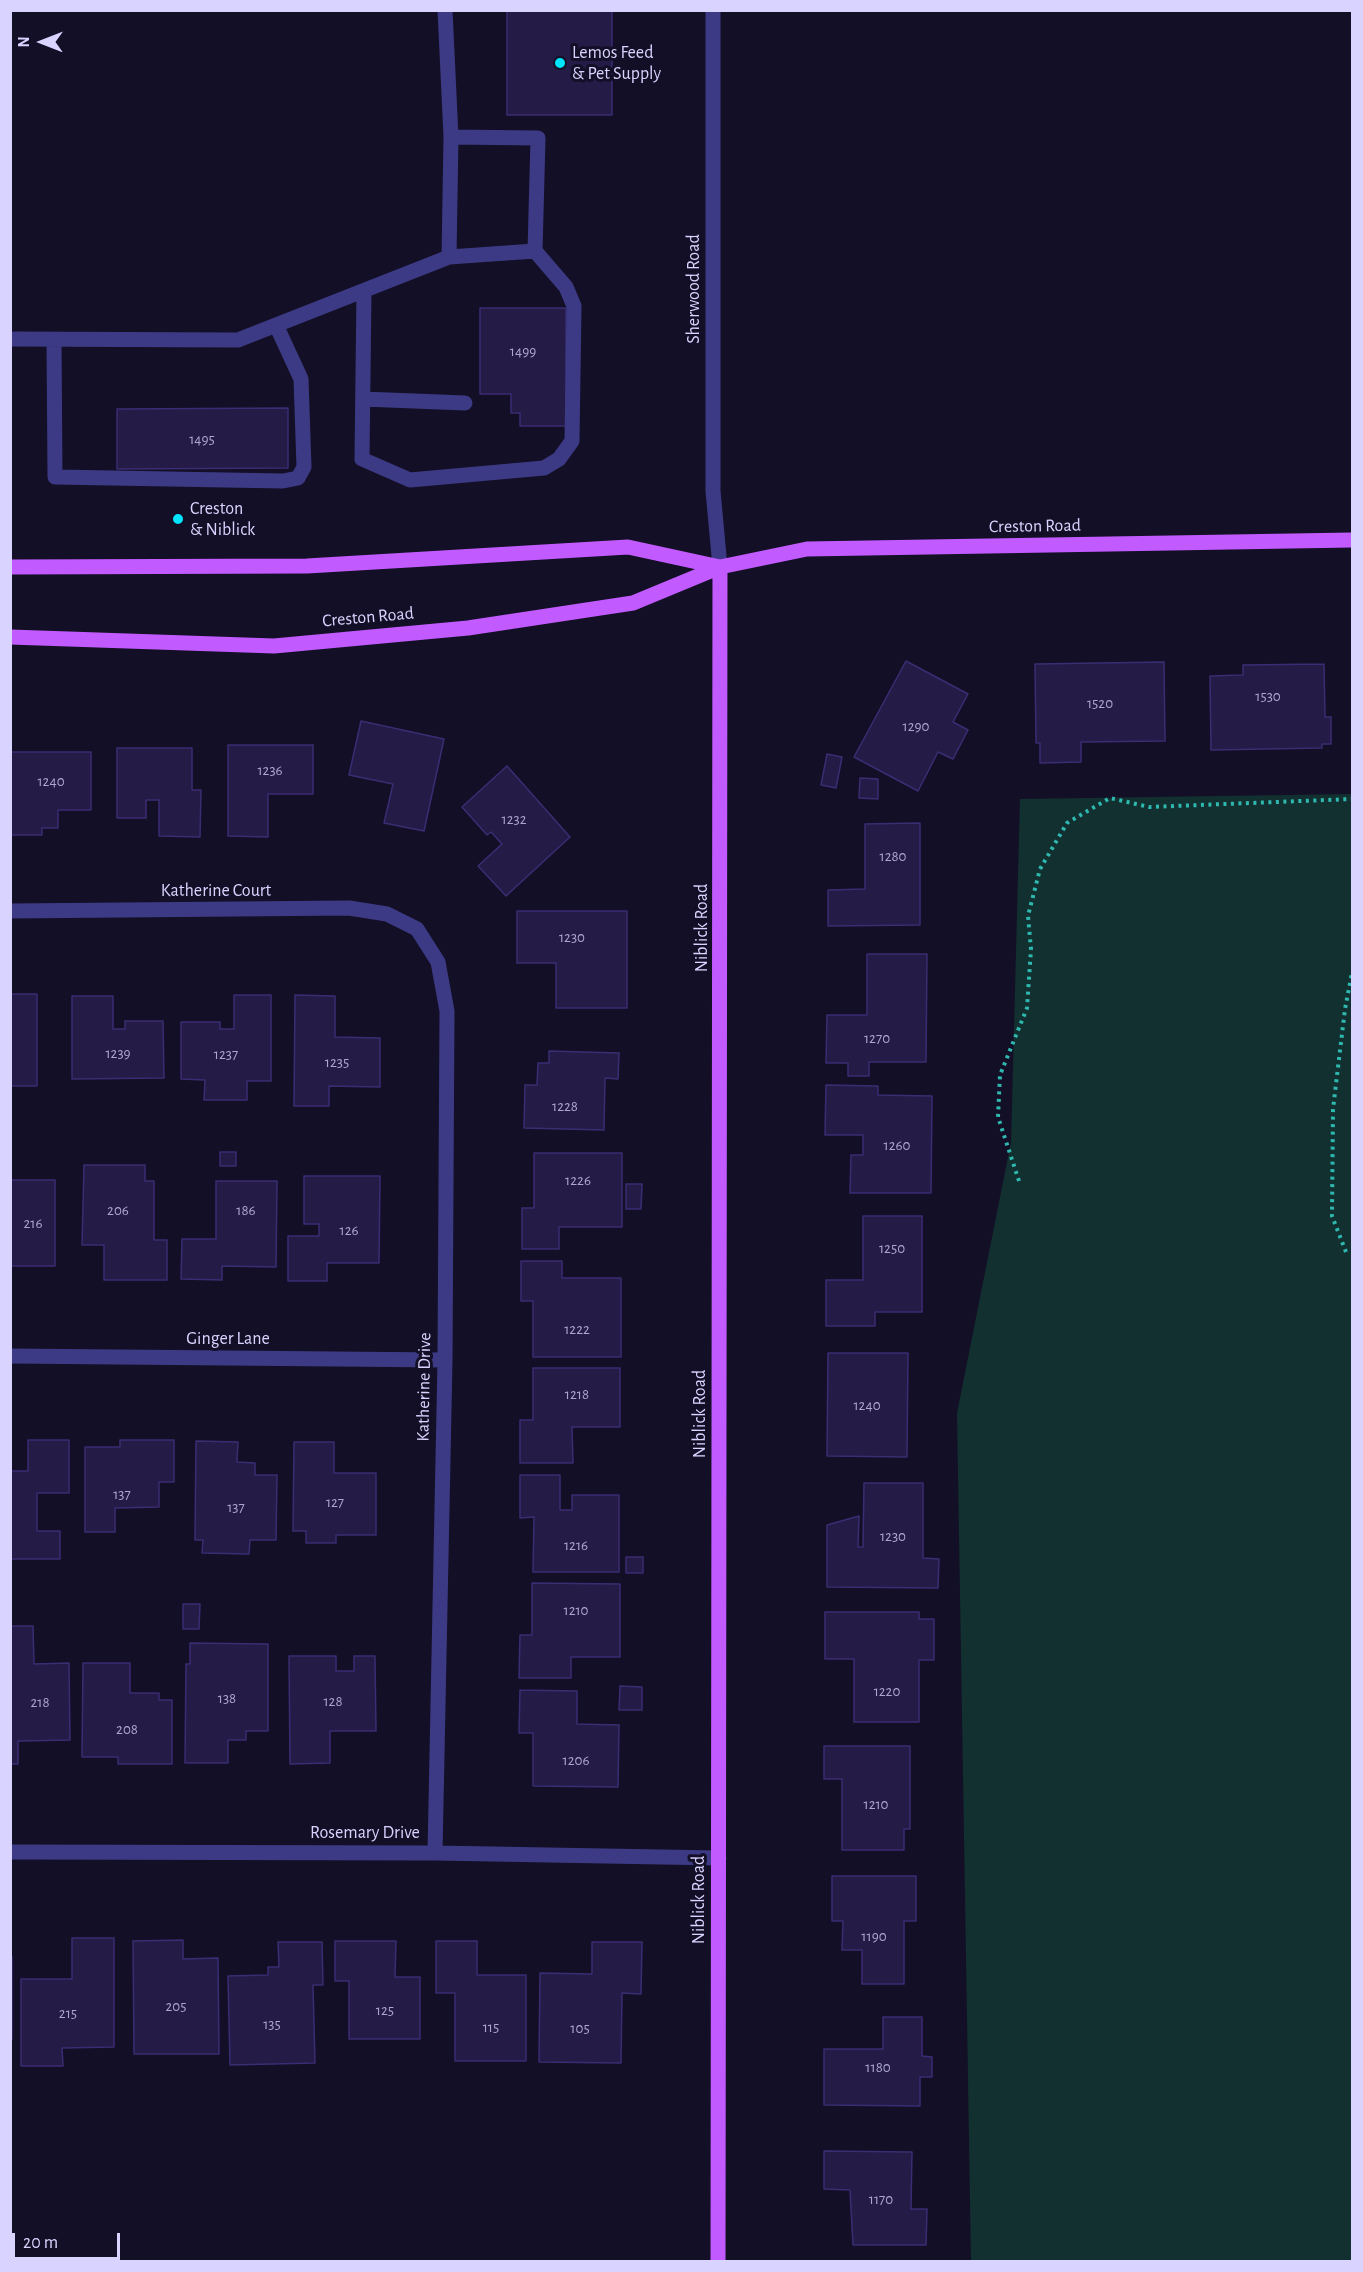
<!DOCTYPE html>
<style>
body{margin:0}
#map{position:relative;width:1363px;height:2272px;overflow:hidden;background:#130f26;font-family:"Alegreya Sans",sans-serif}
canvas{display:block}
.frame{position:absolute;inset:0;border:12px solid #d9d4ff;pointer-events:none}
.north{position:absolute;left:12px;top:12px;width:60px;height:60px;-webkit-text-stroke:4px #130f26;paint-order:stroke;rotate:270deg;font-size:16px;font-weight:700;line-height:24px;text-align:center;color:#d9d4ff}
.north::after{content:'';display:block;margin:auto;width:21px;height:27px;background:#d9d4ff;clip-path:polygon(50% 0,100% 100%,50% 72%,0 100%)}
.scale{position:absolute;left:12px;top:2233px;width:108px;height:27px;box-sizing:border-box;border:3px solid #d9d4ff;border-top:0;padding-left:8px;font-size:18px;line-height:21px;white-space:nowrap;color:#d9d4ff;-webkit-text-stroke:4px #130f26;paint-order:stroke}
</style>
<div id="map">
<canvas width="1363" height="2272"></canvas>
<div class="frame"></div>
<div class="north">N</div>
<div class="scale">20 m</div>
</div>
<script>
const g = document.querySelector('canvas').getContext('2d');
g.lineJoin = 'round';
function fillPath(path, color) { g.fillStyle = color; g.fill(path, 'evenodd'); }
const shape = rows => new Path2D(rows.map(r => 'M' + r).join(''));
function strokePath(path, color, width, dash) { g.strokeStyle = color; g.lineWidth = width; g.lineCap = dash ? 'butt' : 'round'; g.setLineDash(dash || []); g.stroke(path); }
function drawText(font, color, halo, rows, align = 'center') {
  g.font = font + ' "Alegreya Sans",sans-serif'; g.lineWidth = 6; g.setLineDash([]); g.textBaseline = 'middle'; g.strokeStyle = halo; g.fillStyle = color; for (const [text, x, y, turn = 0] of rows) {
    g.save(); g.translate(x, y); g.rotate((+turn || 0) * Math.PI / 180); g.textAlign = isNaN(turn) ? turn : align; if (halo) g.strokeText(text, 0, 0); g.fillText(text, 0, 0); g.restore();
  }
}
fillPath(shape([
 [1352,794,1352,2261,971,2261,957,1413,1011,1142,1020,799]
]), '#12302f');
const building = shape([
 [507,10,612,10,612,115,507,115,507,10],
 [480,308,566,308,566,426,520,426,520,413,511,413,511,394,480,394,480,308],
 [288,408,288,468,117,469,117,409,288,408],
 [906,661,968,694,953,722,968,730,953,759,938,752,918,791,854,757,906,661],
 [1164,662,1165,741,1081,742,1081,762,1040,763,1040,743,1036,743,1035,664,1164,662],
 [1324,664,1325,717,1331,717,1331,744,1322,744,1322,748,1211,750,1210,676,1243,675,1243,665,1324,664],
 [361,721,444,739,424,831,384,823,393,784,349,775,361,721],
 [228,745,313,745,313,794,268,794,268,837,228,836,228,745],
 [117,748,192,748,192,790,201,790,200,837,159,836,159,800,146,800,146,818,117,818,117,748],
 [10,752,91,752,91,810,58,810,58,828,42,828,42,835,10,835,10,752],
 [827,754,842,757,836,788,821,785,827,754],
 [507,766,570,837,506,896,478,866,502,844,491,832,487,835,462,807,507,766],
 [860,778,878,779,878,799,859,798,860,778],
 [920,823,920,925,828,926,828,890,865,889,865,824,920,823],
 [517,911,627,911,627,1008,556,1008,556,963,517,963,517,911],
 [867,954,927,954,926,1062,869,1062,869,1076,848,1076,848,1063,826,1063,827,1015,867,1015,867,954],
 [10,994,37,994,37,1086,10,1086,10,994],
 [234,995,271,995,271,1081,247,1081,247,1100,204,1100,205,1080,181,1079,181,1022,220,1022,220,1029,234,1029,234,995],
 [295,995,335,996,335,1037,380,1038,380,1087,329,1086,329,1106,294,1106,295,995],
 [72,996,113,996,113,1029,125,1029,125,1021,163,1021,164,1078,72,1079,72,996],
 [549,1051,619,1053,618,1079,605,1078,604,1130,524,1128,525,1085,537,1085,538,1063,549,1063,549,1051],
 [826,1085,878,1086,878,1095,932,1096,931,1193,850,1193,851,1155,863,1155,863,1135,825,1135,826,1085],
 [220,1152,236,1152,236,1166,220,1166,220,1152],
 [534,1153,622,1153,622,1227,559,1227,559,1249,522,1249,522,1208,534,1208,534,1153],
 [84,1165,145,1165,145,1181,154,1181,154,1240,167,1240,167,1280,104,1280,104,1245,82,1245,84,1165],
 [304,1176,380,1176,379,1263,327,1263,327,1281,288,1281,288,1236,319,1236,319,1224,304,1224,304,1176],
 [10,1180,55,1180,55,1266,10,1266,10,1180],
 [216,1181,277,1181,276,1267,222,1266,222,1280,181,1279,182,1239,216,1239,216,1181],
 [626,1184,642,1184,641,1209,626,1209,626,1184],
 [863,1216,922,1216,922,1312,875,1312,875,1326,826,1326,826,1280,863,1280,863,1216],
 [521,1261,562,1261,562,1278,621,1278,621,1357,533,1357,533,1301,521,1301,521,1261],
 [828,1353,908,1353,907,1457,827,1456,828,1353],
 [533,1368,620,1368,620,1427,572,1427,573,1463,520,1463,520,1420,533,1420,533,1368],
 [28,1440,69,1440,69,1493,37,1493,37,1531,60,1531,60,1559,10,1559,10,1471,28,1471,28,1440],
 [120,1440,174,1440,174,1482,159,1482,159,1507,115,1508,115,1532,85,1532,85,1447,120,1447,120,1440],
 [196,1441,238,1442,237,1462,255,1463,255,1475,277,1475,276,1540,250,1540,249,1554,202,1553,203,1540,195,1540,196,1441],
 [294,1442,334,1442,334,1473,376,1473,376,1535,336,1535,336,1543,306,1543,306,1531,293,1531,294,1442],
 [520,1475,560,1475,560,1510,572,1510,572,1495,619,1495,619,1572,533,1572,534,1517,520,1518,520,1475],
 [864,1483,923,1483,923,1558,939,1559,938,1588,827,1587,827,1525,859,1516,858,1547,863,1547,864,1483],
 [626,1557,643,1557,643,1573,626,1573,626,1557],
 [532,1583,620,1584,620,1657,571,1657,571,1678,519,1678,520,1635,532,1635,532,1583],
 [183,1604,200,1604,199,1629,183,1629,183,1604],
 [825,1612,919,1612,919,1619,934,1619,934,1660,919,1660,919,1722,854,1722,854,1659,825,1659,825,1612],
 [10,1626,33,1626,34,1664,69,1663,70,1740,18,1741,18,1764,10,1764,10,1626],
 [190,1643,268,1644,268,1731,246,1731,246,1740,228,1740,228,1763,185,1763,186,1664,190,1664,190,1643],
 [289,1656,336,1656,336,1671,354,1671,354,1656,375,1656,376,1731,330,1731,330,1763,290,1764,289,1656],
 [83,1663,130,1663,130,1693,159,1693,159,1700,172,1700,172,1764,118,1764,118,1757,82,1757,83,1663],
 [620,1686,642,1687,642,1710,619,1710,620,1686],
 [520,1690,577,1691,577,1724,619,1725,618,1787,533,1786,533,1733,519,1733,520,1690],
 [824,1746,910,1746,910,1829,904,1829,904,1850,842,1850,842,1779,824,1779,824,1746],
 [832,1876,916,1876,916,1921,904,1921,904,1984,862,1984,862,1950,842,1950,843,1921,832,1921,832,1876],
 [72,1938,114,1938,114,2047,62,2048,63,2066,21,2066,21,1979,72,1979,72,1938],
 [183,1940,183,1959,218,1958,219,2054,134,2054,133,1941,183,1940],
 [335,1941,396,1941,395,1977,420,1977,420,2039,349,2039,349,1981,335,1981,335,1941],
 [436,1941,477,1941,477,1975,526,1975,526,2061,455,2061,455,1993,436,1993,436,1941],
 [278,1942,322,1942,323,1985,313,1985,315,2063,230,2065,228,1976,268,1975,268,1967,279,1967,278,1942],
 [592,1942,642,1942,641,1994,622,1993,621,2063,539,2062,540,1973,592,1974,592,1942],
 [10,1957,12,1957,12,2039,10,2039,10,1957],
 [883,2017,922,2017,922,2056,932,2057,932,2077,920,2077,920,2106,824,2105,824,2049,883,2049,883,2017],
 [824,2151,912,2152,911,2209,927,2209,926,2245,853,2245,850,2190,824,2189,824,2151]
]);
fillPath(building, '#241b47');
strokePath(building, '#3b2d73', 1.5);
strokePath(shape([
 [1019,1181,998,1117,1000,1075,1027,1008,1031,949,1028,916,1040,869,1067,823,1110,798,1149,807,1352,799],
 [1346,1252,1332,1216,1333,1109,1345,1009,1352,973]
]), '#2fb8b0', 4, [3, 4.5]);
strokePath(shape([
 [445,10,451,137,449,257],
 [713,10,713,491,720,567],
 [364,291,362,459,410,480,544,468,559,459,572,441,574,306,566,287,535,251,538,138,451,137],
 [10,339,238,340,449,257,535,251],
 [54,341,55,477,283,481,298,478,304,467,301,379,276,325],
 [363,399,465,403],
 [10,911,349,908,387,914,417,929,438,962,447,1011,445,1360,435,1853],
 [10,1356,445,1360],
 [10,1852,435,1853,719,1858]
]), '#3d3a85', 15);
strokePath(shape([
 [10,567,307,566,628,547,720,567],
 [10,637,274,646,468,628,633,603,720,567,807,549,1352,540],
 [718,2262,720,567]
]), '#c25bff', 15);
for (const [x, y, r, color] of [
 [560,63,6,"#00e5ff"],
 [178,519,6,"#00e5ff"]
]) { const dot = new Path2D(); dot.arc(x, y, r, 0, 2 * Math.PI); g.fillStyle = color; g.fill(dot); strokePath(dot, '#130f26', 2); }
drawText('15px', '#aca6d1', null, [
 ["1499",523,351],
 ["1495",202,439],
 ["1530",1268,696],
 ["1520",1100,703],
 ["1290",916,726],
 ["1236",270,770],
 ["1240",51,781],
 ["1232",514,819],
 ["1280",893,856],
 ["1230",572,937],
 ["1270",877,1038],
 ["1239",118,1053],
 ["1237",226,1054],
 ["1235",337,1062],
 ["1228",565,1106],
 ["1260",897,1145],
 ["1226",578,1180],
 ["206",118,1210],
 ["186",246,1210],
 ["216",33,1223],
 ["126",349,1230],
 ["1250",892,1248],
 ["1222",577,1329],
 ["1218",577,1394],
 ["1240",867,1405],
 ["137",122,1494],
 ["127",335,1502],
 ["137",236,1507],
 ["1230",893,1536],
 ["1216",576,1545],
 ["1210",576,1610],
 ["1220",887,1691],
 ["138",227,1698],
 ["128",333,1701],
 ["218",40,1702],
 ["208",127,1729],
 ["1206",576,1760],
 ["1210",876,1804],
 ["1190",874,1936],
 ["205",176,2006],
 ["125",385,2010],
 ["215",68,2013],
 ["135",272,2024],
 ["115",491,2027],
 ["105",580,2028],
 ["1180",878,2067],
 ["1170",881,2199]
]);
drawText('18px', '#d9d4ff', '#130f26', [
 ["Lemos Feed",572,53],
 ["& Pet Supply",572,74],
 ["Creston",190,509],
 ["& Niblick",190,530]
], 'left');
drawText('18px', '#d9d4ff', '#130f26', [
 ["Sherwood Road",694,289,-90],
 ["Creston Road",1035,526,-1],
 ["Creston Road",368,617,-5],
 ["Katherine Court",216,891],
 ["Niblick Road",702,928,-90],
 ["Ginger Lane",228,1339],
 ["Katherine Drive",424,1387,-89],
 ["Niblick Road",700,1414,-90],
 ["Rosemary Drive",365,1833],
 ["Niblick Road",699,1900,-90]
]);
</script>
